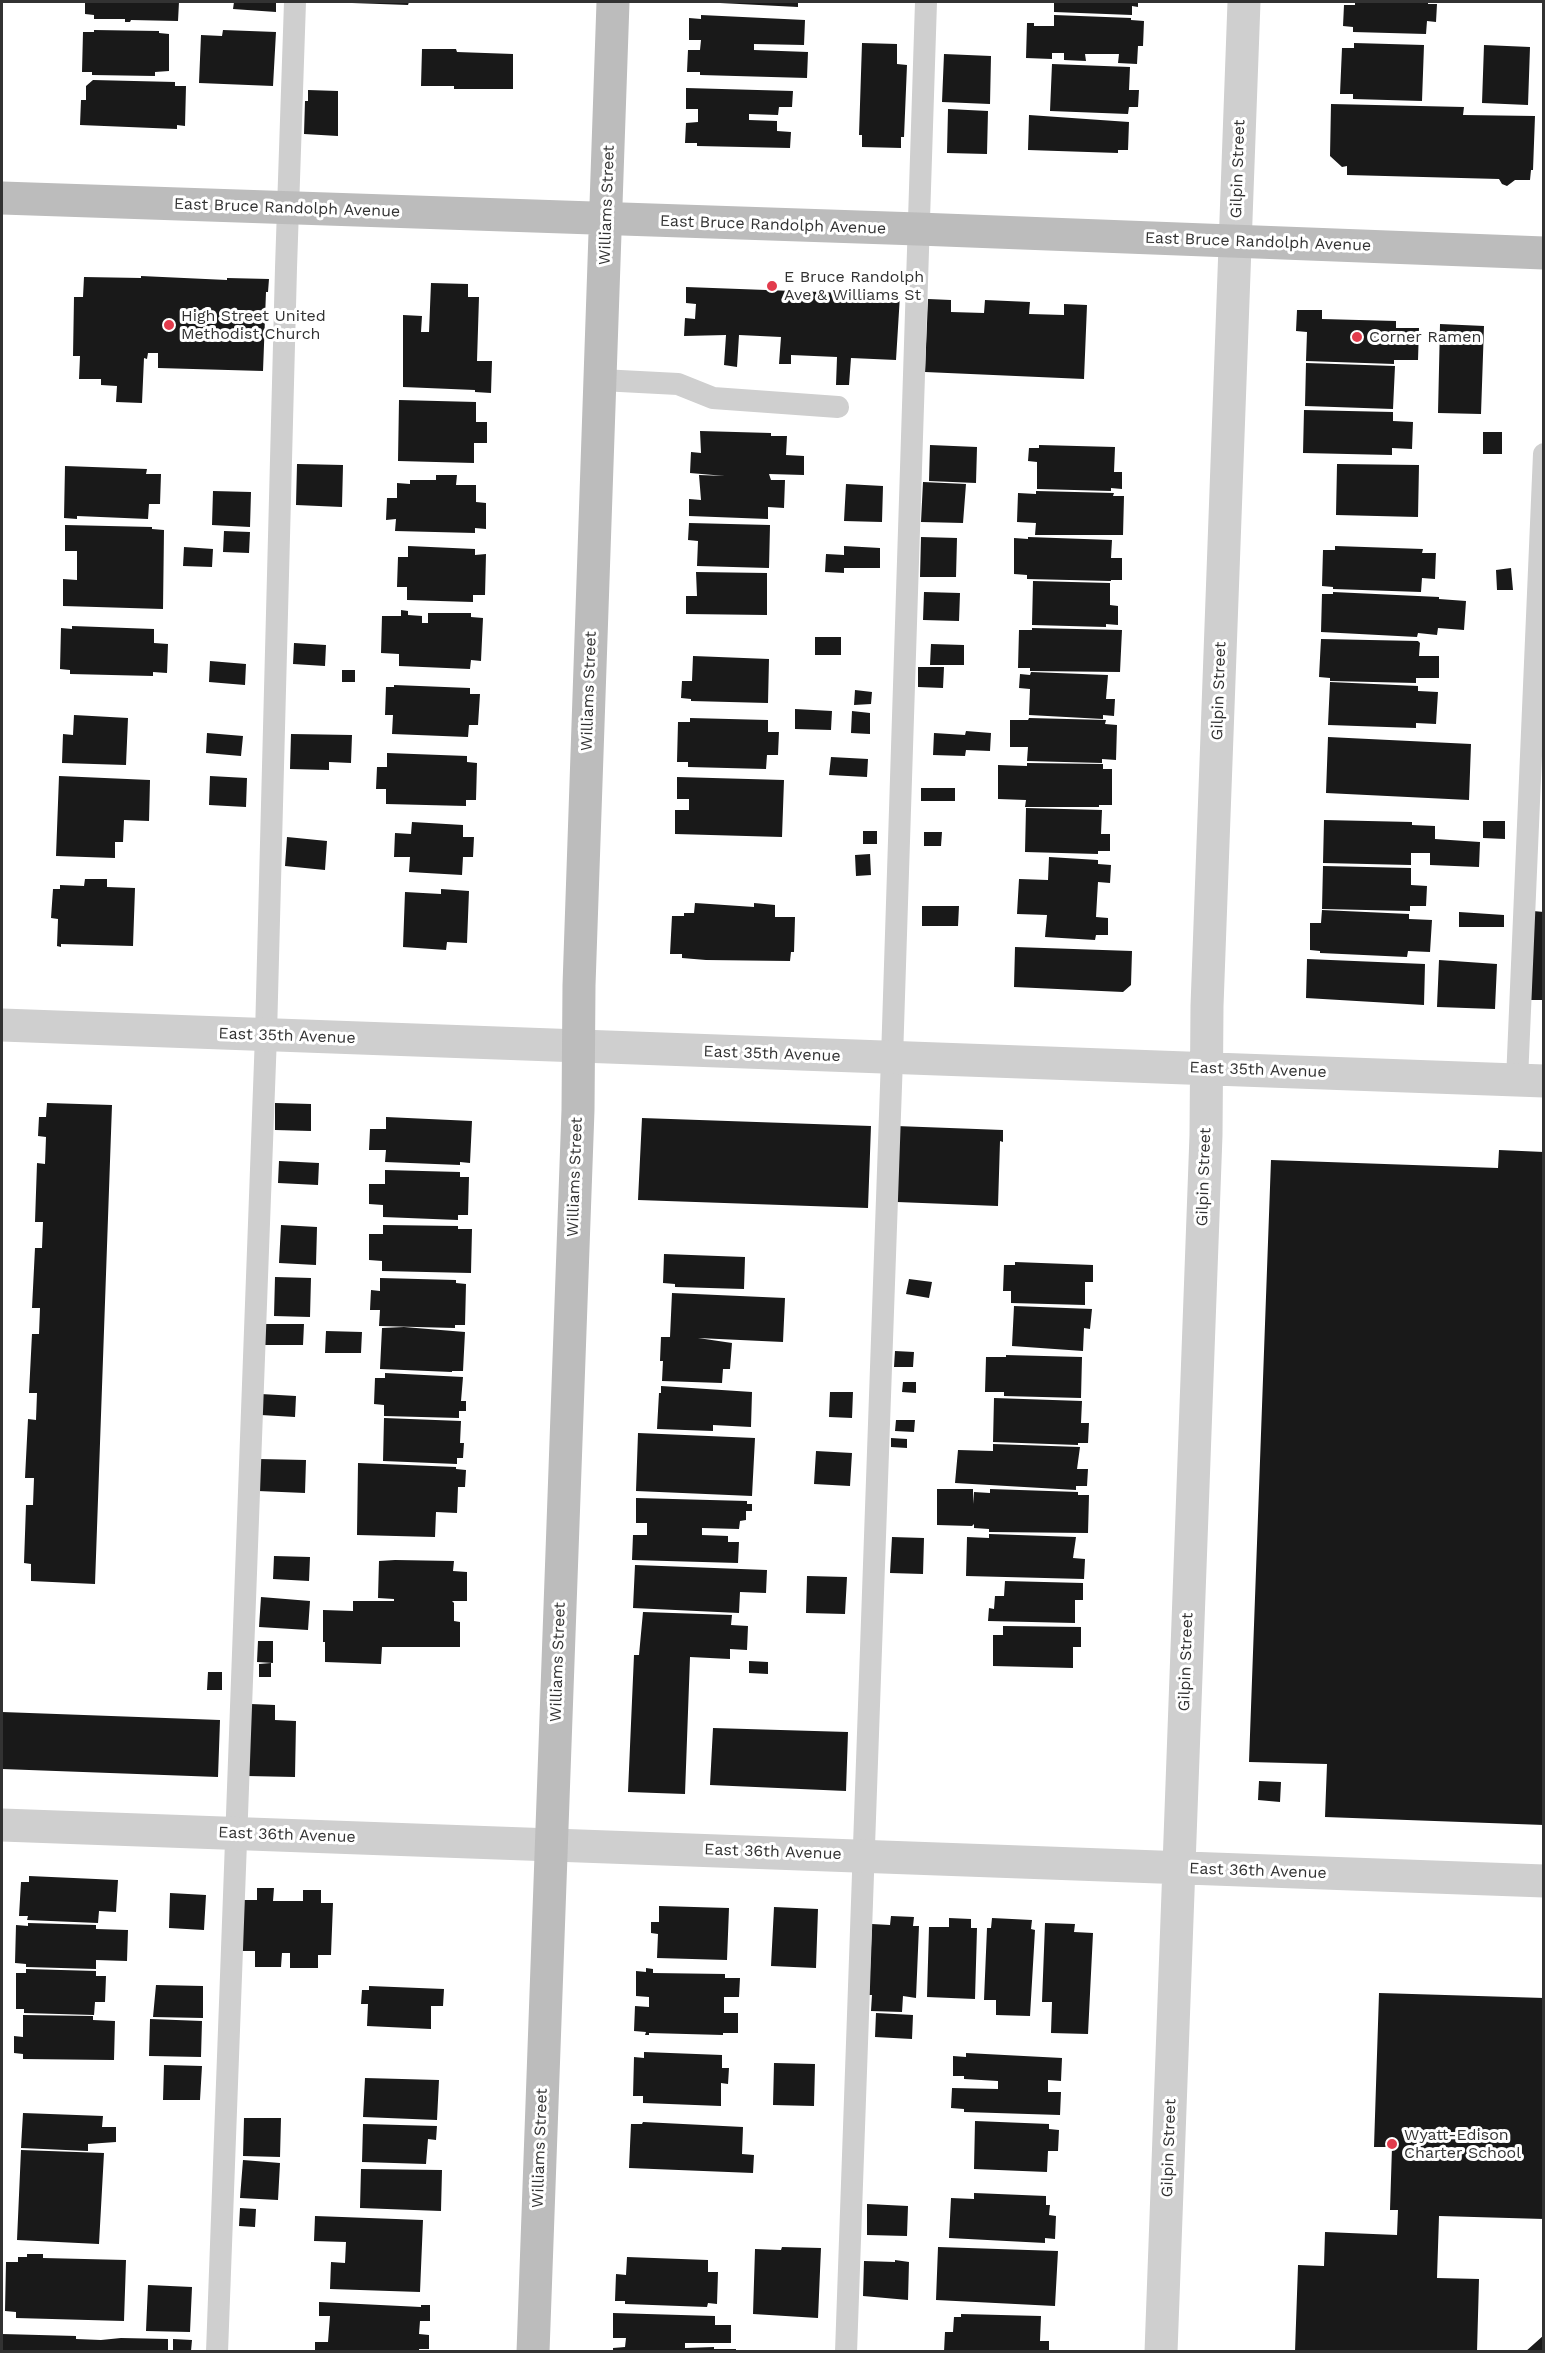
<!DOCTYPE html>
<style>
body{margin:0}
#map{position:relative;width:1545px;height:2353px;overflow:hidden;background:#fff;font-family:"Work Sans",sans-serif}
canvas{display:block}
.frame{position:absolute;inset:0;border:3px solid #323232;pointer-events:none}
</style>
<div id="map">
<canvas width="1545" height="2353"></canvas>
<div class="frame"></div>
</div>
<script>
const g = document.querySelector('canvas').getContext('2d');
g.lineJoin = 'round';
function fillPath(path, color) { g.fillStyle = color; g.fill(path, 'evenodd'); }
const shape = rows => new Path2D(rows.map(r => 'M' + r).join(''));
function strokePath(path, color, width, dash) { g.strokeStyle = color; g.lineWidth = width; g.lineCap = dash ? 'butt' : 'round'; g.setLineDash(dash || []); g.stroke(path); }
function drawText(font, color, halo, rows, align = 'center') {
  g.font = font + ' "Work Sans",sans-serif'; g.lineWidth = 6; g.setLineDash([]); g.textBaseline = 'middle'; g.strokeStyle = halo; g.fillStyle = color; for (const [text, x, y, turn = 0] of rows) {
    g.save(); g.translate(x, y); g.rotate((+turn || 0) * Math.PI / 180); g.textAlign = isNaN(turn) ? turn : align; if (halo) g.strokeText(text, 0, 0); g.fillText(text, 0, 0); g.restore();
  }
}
fillPath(shape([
 [85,2,179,2,178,21,131,20,130,22,125,22,125,19,94,19,94,15,85,14],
 [234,2,276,2,276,12,233,9],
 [352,2,409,2,408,5,352,3],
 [720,2,798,2,798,7,720,3],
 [1054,2,1138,2,1138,7,1132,6,1132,15,1054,12],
 [1355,2,1428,2,1428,4,1437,4,1436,22,1427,21,1426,34,1353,32,1353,27,1343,26,1344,5,1355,5],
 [701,15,805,20,804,45,754,44,754,50,808,52,807,78,700,75,700,72,687,72,688,50,700,50,701,40,689,40,689,18,701,19],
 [1054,15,1131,18,1131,20,1144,21,1143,46,1138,46,1137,64,1118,63,1119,54,1085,54,1086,61,1064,60,1064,53,1052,53,1052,59,1026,58,1027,23,1034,23,1034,26,1054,26],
 [94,30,159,31,159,33,169,34,169,71,155,72,155,76,92,75,92,72,82,72,83,32,94,32],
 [223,30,276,32,273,86,199,83,201,35,222,36],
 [862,43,897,44,897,64,907,65,904,137,901,137,901,148,862,147,862,135,859,135],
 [1354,43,1424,45,1422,101,1353,99,1353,94,1340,94,1342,48,1354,48],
 [1484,45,1530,47,1528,105,1482,103],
 [422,49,456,49,457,52,513,54,513,89,454,89,454,86,421,86],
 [944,54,991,56,990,104,942,102],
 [1052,64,1130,67,1129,90,1139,90,1138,107,1129,107,1128,114,1050,111],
 [93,80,175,82,175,86,186,86,185,126,177,125,177,129,80,125,81,100,86,100,86,86],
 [686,88,793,91,792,107,779,107,778,115,749,114,749,120,777,121,777,131,791,132,790,148,697,146,697,143,685,143,686,123,698,122,698,109,686,109],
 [308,90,338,91,338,136,304,134,305,101,308,101],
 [1331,104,1464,107,1463,115,1535,116,1533,170,1531,170,1530,180,1515,180,1507,186,1502,184,1499,179,1347,175,1347,166,1342,167,1330,156],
 [948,109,988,111,987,154,947,153],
 [1029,115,1129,122,1128,150,1118,150,1118,153,1028,150],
 [141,276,227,280,227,278,269,279,268,292,266,292,263,371,158,368,158,353,148,353,147,359,144,358,142,403,116,402,117,386,101,385,101,379,79,379,80,356,73,356,74,297,83,297,84,277,141,278],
 [431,283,468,284,468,297,479,297,477,361,492,361,491,393,475,392,475,390,403,387,403,315,422,316,421,332,429,332],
 [686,287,900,295,896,360,851,358,849,385,836,385,837,357,791,355,791,364,779,364,781,337,739,335,737,367,724,365,726,335,684,336,685,318,695,319,696,304,686,303],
 [928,299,951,300,951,312,984,313,985,300,1030,302,1029,314,1064,315,1064,304,1087,305,1084,379,925,372],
 [1297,310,1322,310,1322,319,1396,321,1396,328,1419,328,1418,360,1394,360,1394,364,1306,361,1307,332,1296,331],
 [1440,324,1484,326,1481,414,1438,413],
 [1306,363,1395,366,1393,409,1305,406],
 [399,400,476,402,476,422,487,422,487,443,474,443,474,463,398,461],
 [1304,410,1393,412,1393,421,1413,422,1412,449,1392,448,1392,455,1303,453],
 [700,431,771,433,771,436,787,436,786,455,804,456,804,475,769,474,771,480,785,480,784,508,768,507,768,519,689,516,689,499,701,500,699,475,725,476,690,473,691,452,701,453],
 [1483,432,1502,432,1502,454,1483,454],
 [930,445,977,447,976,483,929,481],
 [1039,445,1115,447,1114,472,1122,472,1122,489,1111,488,1111,491,1037,489,1037,462,1028,461,1029,448,1039,448],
 [297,464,343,465,342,507,296,505],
 [1337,464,1419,465,1418,517,1336,515],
 [65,466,147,469,146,474,161,474,160,504,149,504,148,519,77,516,77,519,64,518],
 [436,475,457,475,456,485,476,485,476,502,486,503,486,529,475,528,475,533,395,531,396,519,386,520,387,498,397,498,397,483,410,484,410,480,436,480],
 [923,482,966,484,963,523,921,522],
 [846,484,883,486,882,522,844,521],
 [213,491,251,492,250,527,212,525],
 [1036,491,1114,493,1113,496,1124,496,1123,535,1035,535,1036,523,1017,522,1018,493,1036,494],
 [689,523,770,525,769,568,697,566,698,541,688,540],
 [65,525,152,527,152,529,164,530,163,609,63,606,63,579,77,580,77,551,65,551],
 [224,531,250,532,249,553,223,552],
 [921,537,957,538,956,577,920,577],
 [1028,537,1112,540,1111,558,1122,558,1122,580,1111,580,1111,581,1027,579,1027,575,1014,574,1014,538,1028,539],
 [408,546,475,549,475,555,486,554,485,595,473,595,473,602,407,600,407,587,397,587,398,557,408,557],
 [844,546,880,548,880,568,844,568,844,573,825,572,826,554,844,555],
 [1335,546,1423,549,1422,553,1436,553,1435,579,1422,578,1421,592,1333,589,1333,587,1322,586,1323,550,1335,550],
 [184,547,213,549,212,567,183,566],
 [1511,568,1513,590,1497,590,1496,570],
 [696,572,767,573,767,615,686,614,686,596,697,596],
 [1033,581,1110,583,1110,605,1118,606,1118,625,1106,624,1106,627,1032,625],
 [924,592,960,593,959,621,923,620],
 [1333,592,1439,597,1439,599,1466,601,1464,630,1438,628,1437,635,1418,633,1417,637,1321,632,1322,594,1333,594],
 [401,610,408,611,408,615,422,616,422,623,428,623,428,613,471,613,471,617,483,618,481,661,471,660,470,669,399,666,399,654,381,653,382,616,401,616],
 [72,626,154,629,154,643,168,644,167,673,153,672,153,676,70,674,70,670,60,669,61,628,72,629],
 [1032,628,1122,630,1120,672,1030,671,1030,668,1018,668,1019,630,1032,630],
 [815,637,841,637,841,655,815,655],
 [1321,639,1418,641,1420,643,1419,656,1439,656,1439,678,1416,678,1416,683,1330,681,1330,678,1319,677],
 [294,643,326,645,325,666,293,664],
 [931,644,964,645,964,665,930,665],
 [693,656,769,659,768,703,691,701,691,699,681,698,682,681,692,681],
 [210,661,246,664,245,685,209,682],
 [918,667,944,667,943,688,918,687],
 [342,670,355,670,355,682,342,682],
 [1031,672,1108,675,1106,699,1115,699,1114,716,1103,715,1103,719,1029,715,1030,689,1019,688,1020,674,1030,675],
 [1330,682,1418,686,1418,691,1438,692,1436,724,1416,723,1416,728,1328,725],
 [394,685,470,688,470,694,480,694,478,725,469,725,468,737,392,734,393,715,385,715,386,687,394,687],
 [855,690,872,692,871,704,854,705],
 [795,709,832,711,831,730,795,729],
 [852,711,870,713,870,734,851,733],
 [74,715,128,718,126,765,62,763,63,734,73,735],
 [690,718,768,720,768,732,779,732,778,755,767,755,766,769,688,767,688,762,677,762,678,722,690,722],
 [1029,718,1106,720,1105,724,1117,725,1116,760,1102,759,1102,763,1027,761,1028,747,1010,747,1010,720,1028,720],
 [966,731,991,733,990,751,966,750,965,756,933,755,934,733,965,735],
 [207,733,243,736,241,756,206,753],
 [291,734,352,735,351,763,329,762,329,770,290,769],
 [1328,737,1471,744,1469,800,1326,793],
 [387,753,467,756,467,762,477,763,476,800,466,800,466,806,386,804,386,789,376,789,377,767,387,767],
 [831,757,868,759,867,777,829,775],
 [1027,763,1103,764,1103,769,1112,769,1112,805,1099,805,1099,807,1025,807,1026,800,998,799,998,765,1027,766],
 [59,776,150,780,149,821,124,820,123,842,115,842,115,858,56,856],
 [210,776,247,778,246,807,209,805],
 [677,777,784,780,782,837,675,834,675,810,689,810,689,799,677,799],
 [921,788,955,788,955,801,921,801],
 [1026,808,1102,810,1101,834,1110,834,1110,851,1098,851,1098,854,1025,852],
 [1324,820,1412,822,1412,825,1435,826,1435,839,1480,842,1479,867,1430,865,1430,853,1411,853,1411,865,1323,863],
 [1483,821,1505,821,1505,839,1483,838],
 [412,822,463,825,463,837,474,837,473,857,463,857,462,875,409,872,410,857,394,857,395,833,411,834],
 [863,831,877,831,877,844,863,844],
 [924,832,942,832,941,846,924,846],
 [287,837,327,841,325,870,285,866],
 [870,854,871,875,856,876,855,855],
 [1049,857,1098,860,1098,864,1111,865,1110,883,1098,882,1096,917,1108,918,1108,935,1096,935,1095,940,1045,937,1047,915,1017,914,1019,879,1048,880],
 [1323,866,1411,868,1411,885,1427,886,1426,906,1410,906,1410,911,1322,909],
 [85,879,107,879,107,887,135,888,133,946,61,944,61,947,57,946,58,919,51,918,53,889,60,889,60,885,84,886],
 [441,889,469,891,467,943,447,942,446,950,403,947,405,892,441,894],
 [695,903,754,907,754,903,775,905,775,917,795,917,794,952,791,952,790,961,706,960,682,958,682,954,670,954,672,916,684,916,684,913,694,913],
 [922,906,959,906,958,926,922,926],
 [1322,910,1409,914,1409,919,1432,920,1430,952,1408,951,1407,957,1320,953,1320,951,1310,950,1310,923,1321,923],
 [1533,911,1544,912,1544,1000,1530,1000],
 [1459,912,1504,915,1504,927,1459,927],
 [1015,947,1132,951,1131,985,1123,992,1014,987],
 [1307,959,1425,964,1424,1005,1306,998],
 [1439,960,1497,964,1495,1009,1437,1007],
 [47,1103,112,1105,95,1584,31,1581,31,1564,24,1563,26,1505,33,1505,34,1478,25,1478,28,1419,36,1420,37,1393,29,1393,32,1334,39,1334,40,1308,32,1308,35,1248,42,1248,43,1222,35,1222,37,1163,45,1164,46,1137,38,1136,39,1117,46,1117],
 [275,1103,311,1104,311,1131,275,1130],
 [386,1117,472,1121,470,1163,460,1162,460,1165,385,1162,386,1150,369,1150,370,1129,386,1129],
 [642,1118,871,1126,868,1208,638,1200],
 [896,1126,1003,1130,1003,1142,1000,1141,998,1206,897,1202],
 [1499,1150,1544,1152,1544,1825,1325,1817,1327,1764,1249,1762,1271,1160,1498,1168],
 [279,1161,319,1163,318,1185,278,1183],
 [385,1170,460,1172,460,1177,469,1177,468,1215,458,1215,458,1220,383,1217,383,1205,369,1204,369,1184,385,1184],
 [281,1225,317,1227,316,1265,279,1263],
 [383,1225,458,1226,458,1229,472,1229,471,1273,382,1271,382,1261,369,1260,369,1234,383,1234],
 [664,1254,745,1257,744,1289,675,1287,675,1284,663,1283],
 [1015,1262,1093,1265,1093,1282,1085,1282,1085,1305,1011,1303,1011,1291,1003,1291,1004,1265,1015,1265],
 [275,1277,311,1278,310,1317,274,1316],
 [380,1278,456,1280,456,1283,466,1284,465,1325,455,1325,455,1328,379,1326,380,1310,370,1310,371,1290,380,1291],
 [909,1279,932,1282,929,1298,906,1294],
 [672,1293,785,1298,783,1342,698,1338,732,1343,730,1369,723,1369,722,1383,662,1381,663,1361,660,1361,661,1337,670,1337],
 [1014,1306,1092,1309,1090,1329,1084,1328,1083,1351,1012,1346],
 [263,1324,304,1324,303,1345,263,1345],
 [404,1327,465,1332,463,1371,452,1371,452,1372,380,1369,382,1328],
 [326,1331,362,1332,361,1353,325,1353],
 [895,1351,914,1352,913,1367,894,1367],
 [1006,1355,1082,1357,1081,1398,1004,1396,1004,1392,985,1392,986,1357,1006,1357],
 [385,1373,463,1377,461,1401,466,1401,466,1411,459,1411,459,1418,384,1416,384,1405,374,1404,375,1378,385,1378],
 [903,1382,916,1382,916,1393,902,1392],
 [661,1386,752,1392,751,1427,713,1425,713,1431,657,1429,659,1393,661,1393],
 [830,1392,853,1392,852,1418,829,1417],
 [261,1394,296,1396,295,1417,261,1415],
 [994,1398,1082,1401,1081,1423,1089,1423,1088,1443,1078,1443,1078,1445,993,1442],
 [384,1418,461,1421,460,1443,464,1443,463,1458,457,1458,457,1464,383,1461],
 [896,1420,915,1420,914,1432,895,1431],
 [638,1433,755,1438,752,1496,636,1491],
 [891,1438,907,1439,907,1448,891,1447],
 [993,1444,1080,1447,1077,1469,1088,1469,1087,1486,1076,1486,1076,1490,955,1483,958,1450,993,1451],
 [816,1451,852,1453,850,1486,814,1484],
 [259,1459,306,1460,305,1493,258,1491],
 [358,1463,456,1467,456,1469,466,1470,465,1487,458,1487,457,1513,436,1512,435,1537,357,1535],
 [937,1489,973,1489,973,1504,974,1492,990,1493,990,1489,1078,1492,1078,1495,1089,1495,1088,1533,989,1532,989,1529,974,1528,974,1524,972,1526,937,1525],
 [636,1498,747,1501,747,1504,752,1504,752,1511,746,1511,746,1520,740,1521,739,1529,702,1528,702,1535,728,1536,728,1542,739,1542,738,1563,632,1560,633,1535,647,1535,647,1523,636,1523],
 [989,1534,1076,1537,1073,1558,1085,1559,1084,1579,966,1576,967,1537,989,1538],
 [892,1537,924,1538,923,1574,890,1573],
 [274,1556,310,1557,309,1581,273,1579],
 [395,1560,454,1561,453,1571,467,1572,467,1601,452,1601,454,1603,454,1621,460,1622,460,1647,382,1647,381,1664,325,1662,325,1642,323,1642,323,1610,353,1611,353,1601,394,1601,394,1599,378,1598,379,1561],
 [635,1565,767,1570,766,1593,740,1592,739,1613,633,1608],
 [807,1576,847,1577,845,1614,806,1613],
 [1005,1581,1083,1583,1083,1600,1075,1600,1075,1623,988,1621,989,1608,994,1609,995,1596,1004,1596],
 [261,1597,310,1601,308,1630,259,1627],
 [643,1612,732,1615,731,1625,748,1626,747,1650,730,1649,730,1659,690,1657,685,1794,628,1792,634,1655,639,1655],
 [1003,1626,1081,1627,1081,1647,1073,1647,1073,1668,993,1666,993,1635,1003,1635],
 [258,1641,273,1641,273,1663,257,1662],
 [749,1661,768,1662,768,1674,749,1673],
 [271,1663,271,1677,259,1677,259,1664],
 [208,1672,222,1672,222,1690,207,1690],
 [251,1704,275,1705,275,1720,296,1721,295,1777,247,1776],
 [2,1712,220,1720,218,1777,2,1769],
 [713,1728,848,1732,846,1791,710,1785],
 [1259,1781,1281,1782,1280,1802,1258,1800],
 [29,1876,118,1880,116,1912,99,1911,98,1923,27,1920,28,1916,19,1916,21,1882,29,1882],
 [257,1888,274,1888,273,1901,303,1901,303,1890,321,1890,321,1903,333,1903,331,1955,318,1955,318,1968,290,1968,290,1953,282,1953,281,1967,255,1967,255,1951,242,1951,243,1900,257,1900],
 [170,1893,206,1895,204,1930,169,1928],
 [659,1906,729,1908,727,1960,657,1958,658,1934,651,1933,651,1922,659,1922],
 [774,1907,818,1909,816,1968,771,1966],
 [891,1916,914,1917,913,1926,919,1926,916,1998,903,1996,902,2012,871,2011,872,1995,869,1995,872,1924,890,1925],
 [949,1918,971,1919,971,1928,977,1928,975,1999,927,1997,929,1927,949,1927],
 [992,1918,1032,1920,1031,1929,1035,1930,1030,2016,996,2015,996,2000,984,2000,987,1928,991,1928],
 [28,1923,96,1925,96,1929,128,1930,127,1961,96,1960,96,1969,26,1967,26,1964,15,1963,16,1925,28,1926],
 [1045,1923,1075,1924,1074,1932,1093,1933,1088,2034,1051,2033,1052,2002,1042,2002],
 [646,1968,653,1969,653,1973,725,1974,725,1978,740,1978,739,1997,724,1997,724,2013,738,2013,738,2033,723,2033,723,2035,649,2033,649,2035,645,2035,646,2032,634,2031,635,2006,649,2007,649,1997,636,1996,636,1971,646,1972],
 [26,1969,96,1971,96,1976,106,1976,105,2002,95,2002,94,2015,24,2013,24,2009,16,2009,16,1973,26,1973],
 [156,1985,203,1986,203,2018,153,2017],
 [369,1986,444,1989,443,2006,431,2006,431,2029,367,2026,368,2004,361,2004,362,1990,369,1990],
 [1379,1993,1544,1998,1544,2219,1439,2216,1437,2278,1479,2279,1477,2352,1295,2352,1298,2265,1324,2266,1325,2232,1397,2235,1398,2210,1390,2210,1392,2147,1374,2147],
 [876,2013,913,2015,912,2039,875,2037],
 [23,2015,93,2016,93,2020,115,2021,114,2060,23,2059,23,2054,14,2053,14,2036,23,2037],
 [150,2019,202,2021,201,2057,149,2056],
 [644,2052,722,2055,722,2068,729,2068,728,2084,721,2083,721,2106,643,2103,643,2096,633,2096,634,2057,644,2058],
 [966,2053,1062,2058,1061,2081,1048,2080,1048,2092,1061,2092,1060,2115,964,2112,964,2109,951,2108,952,2088,998,2089,998,2081,964,2079,964,2076,953,2076,953,2056,966,2057],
 [774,2063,815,2064,814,2106,773,2105],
 [164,2065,202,2066,200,2100,163,2100],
 [365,2078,439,2080,437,2120,363,2117],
 [23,2113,103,2116,102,2127,116,2127,116,2142,88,2144,88,2151,21,2148],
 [244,2118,281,2118,280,2157,243,2156],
 [975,2121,1049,2124,1049,2129,1059,2130,1058,2151,1048,2151,1047,2172,974,2169],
 [643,2122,743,2127,742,2154,754,2155,753,2173,629,2168,631,2124,642,2124],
 [363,2124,437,2126,436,2140,428,2139,426,2164,362,2162],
 [21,2150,104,2153,99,2244,17,2240],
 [243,2160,280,2163,278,2200,240,2198],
 [361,2169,442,2170,441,2211,360,2208],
 [974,2193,1046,2196,1046,2205,1050,2205,1049,2215,1056,2216,1055,2239,1045,2238,1045,2243,949,2238,951,2198,974,2199],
 [867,2204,908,2206,907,2236,867,2235],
 [240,2208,256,2209,255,2227,239,2226],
 [315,2216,423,2220,420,2292,330,2289,331,2262,345,2263,346,2242,314,2241],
 [782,2247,821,2248,818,2318,753,2314,755,2249,781,2250],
 [938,2247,1058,2251,1055,2306,936,2300],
 [27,2254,43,2254,43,2258,126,2260,124,2321,16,2318,16,2312,5,2311,6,2262,18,2262,18,2257,27,2257],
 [627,2257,708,2260,708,2272,718,2272,717,2304,708,2303,707,2307,625,2304,625,2301,615,2301,616,2274,626,2275],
 [895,2260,909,2262,908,2300,863,2296,864,2261,895,2262],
 [148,2285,192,2287,190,2332,146,2331],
 [319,2302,421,2307,421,2305,430,2305,430,2321,420,2321,419,2334,429,2335,429,2349,419,2349,419,2352,315,2352,315,2342,328,2342,330,2316,319,2316],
 [613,2313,715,2316,715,2325,731,2325,731,2343,685,2343,685,2348,714,2347,714,2349,736,2349,736,2352,613,2352,613,2348,625,2347,626,2338,613,2338],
 [961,2314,1041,2316,1040,2341,1049,2341,1049,2352,944,2352,945,2332,953,2332,954,2317,961,2317],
 [2,2334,76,2336,76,2339,101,2340,121,2338,168,2339,168,2352,2,2352],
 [1544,2335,1544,2352,1525,2352],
 [173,2339,192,2340,191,2351,173,2351]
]), '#191919');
strokePath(shape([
 [601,380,678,384,713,398,838,407],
 [1517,1080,1544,454],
 [217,2352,266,1035,286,268,295,2],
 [846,2352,892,1058,926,2]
]), '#cfcfcf', 22);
strokePath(shape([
 [2,1025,1544,1081],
 [2,1825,1544,1881],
 [1161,2352,1206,1135,1207,1006,1244,2]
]), '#cfcfcf', 33);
strokePath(shape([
 [2,198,918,229,1544,253],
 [533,2352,578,1110,579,985,613,2]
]), '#bcbcbc', 33);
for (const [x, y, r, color] of [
 [772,286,6,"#e23b4c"],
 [169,325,6,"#e23b4c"],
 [1357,337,6,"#e23b4c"],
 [1392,2144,6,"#e23b4c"]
]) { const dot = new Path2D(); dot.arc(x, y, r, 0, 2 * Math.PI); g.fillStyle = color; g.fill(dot); strokePath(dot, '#fff', 2); }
drawText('16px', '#323232', '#fff', [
 ["Gilpin Street",1238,169,-88],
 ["Williams Street",607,205,-88],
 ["East Bruce Randolph Avenue",287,208,2],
 ["East Bruce Randolph Avenue",773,225,2],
 ["East Bruce Randolph Avenue",1258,242,2],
 ["Williams Street",589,691,-88],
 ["Gilpin Street",1219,691,-88],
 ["East 35th Avenue",287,1036,2],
 ["East 35th Avenue",772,1054,2],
 ["East 35th Avenue",1258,1070,2],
 ["Williams Street",575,1177,-88],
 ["Gilpin Street",1204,1177,-88],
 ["Williams Street",558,1662,-88],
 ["Gilpin Street",1186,1662,-88],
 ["East 36th Avenue",287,1835,2],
 ["East 36th Avenue",773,1852,2],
 ["East 36th Avenue",1258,1871,2],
 ["Williams Street",540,2148,-88],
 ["Gilpin Street",1169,2148,-88]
]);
drawText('16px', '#323232', '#fff', [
 ["E Bruce Randolph",784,277],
 ["Ave & Williams St",784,295],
 ["High Street United",181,316],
 ["Methodist Church",181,334],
 ["Corner Ramen",1369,337],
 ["Wyatt-Edison",1404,2135],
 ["Charter School",1404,2153]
], 'left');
</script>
